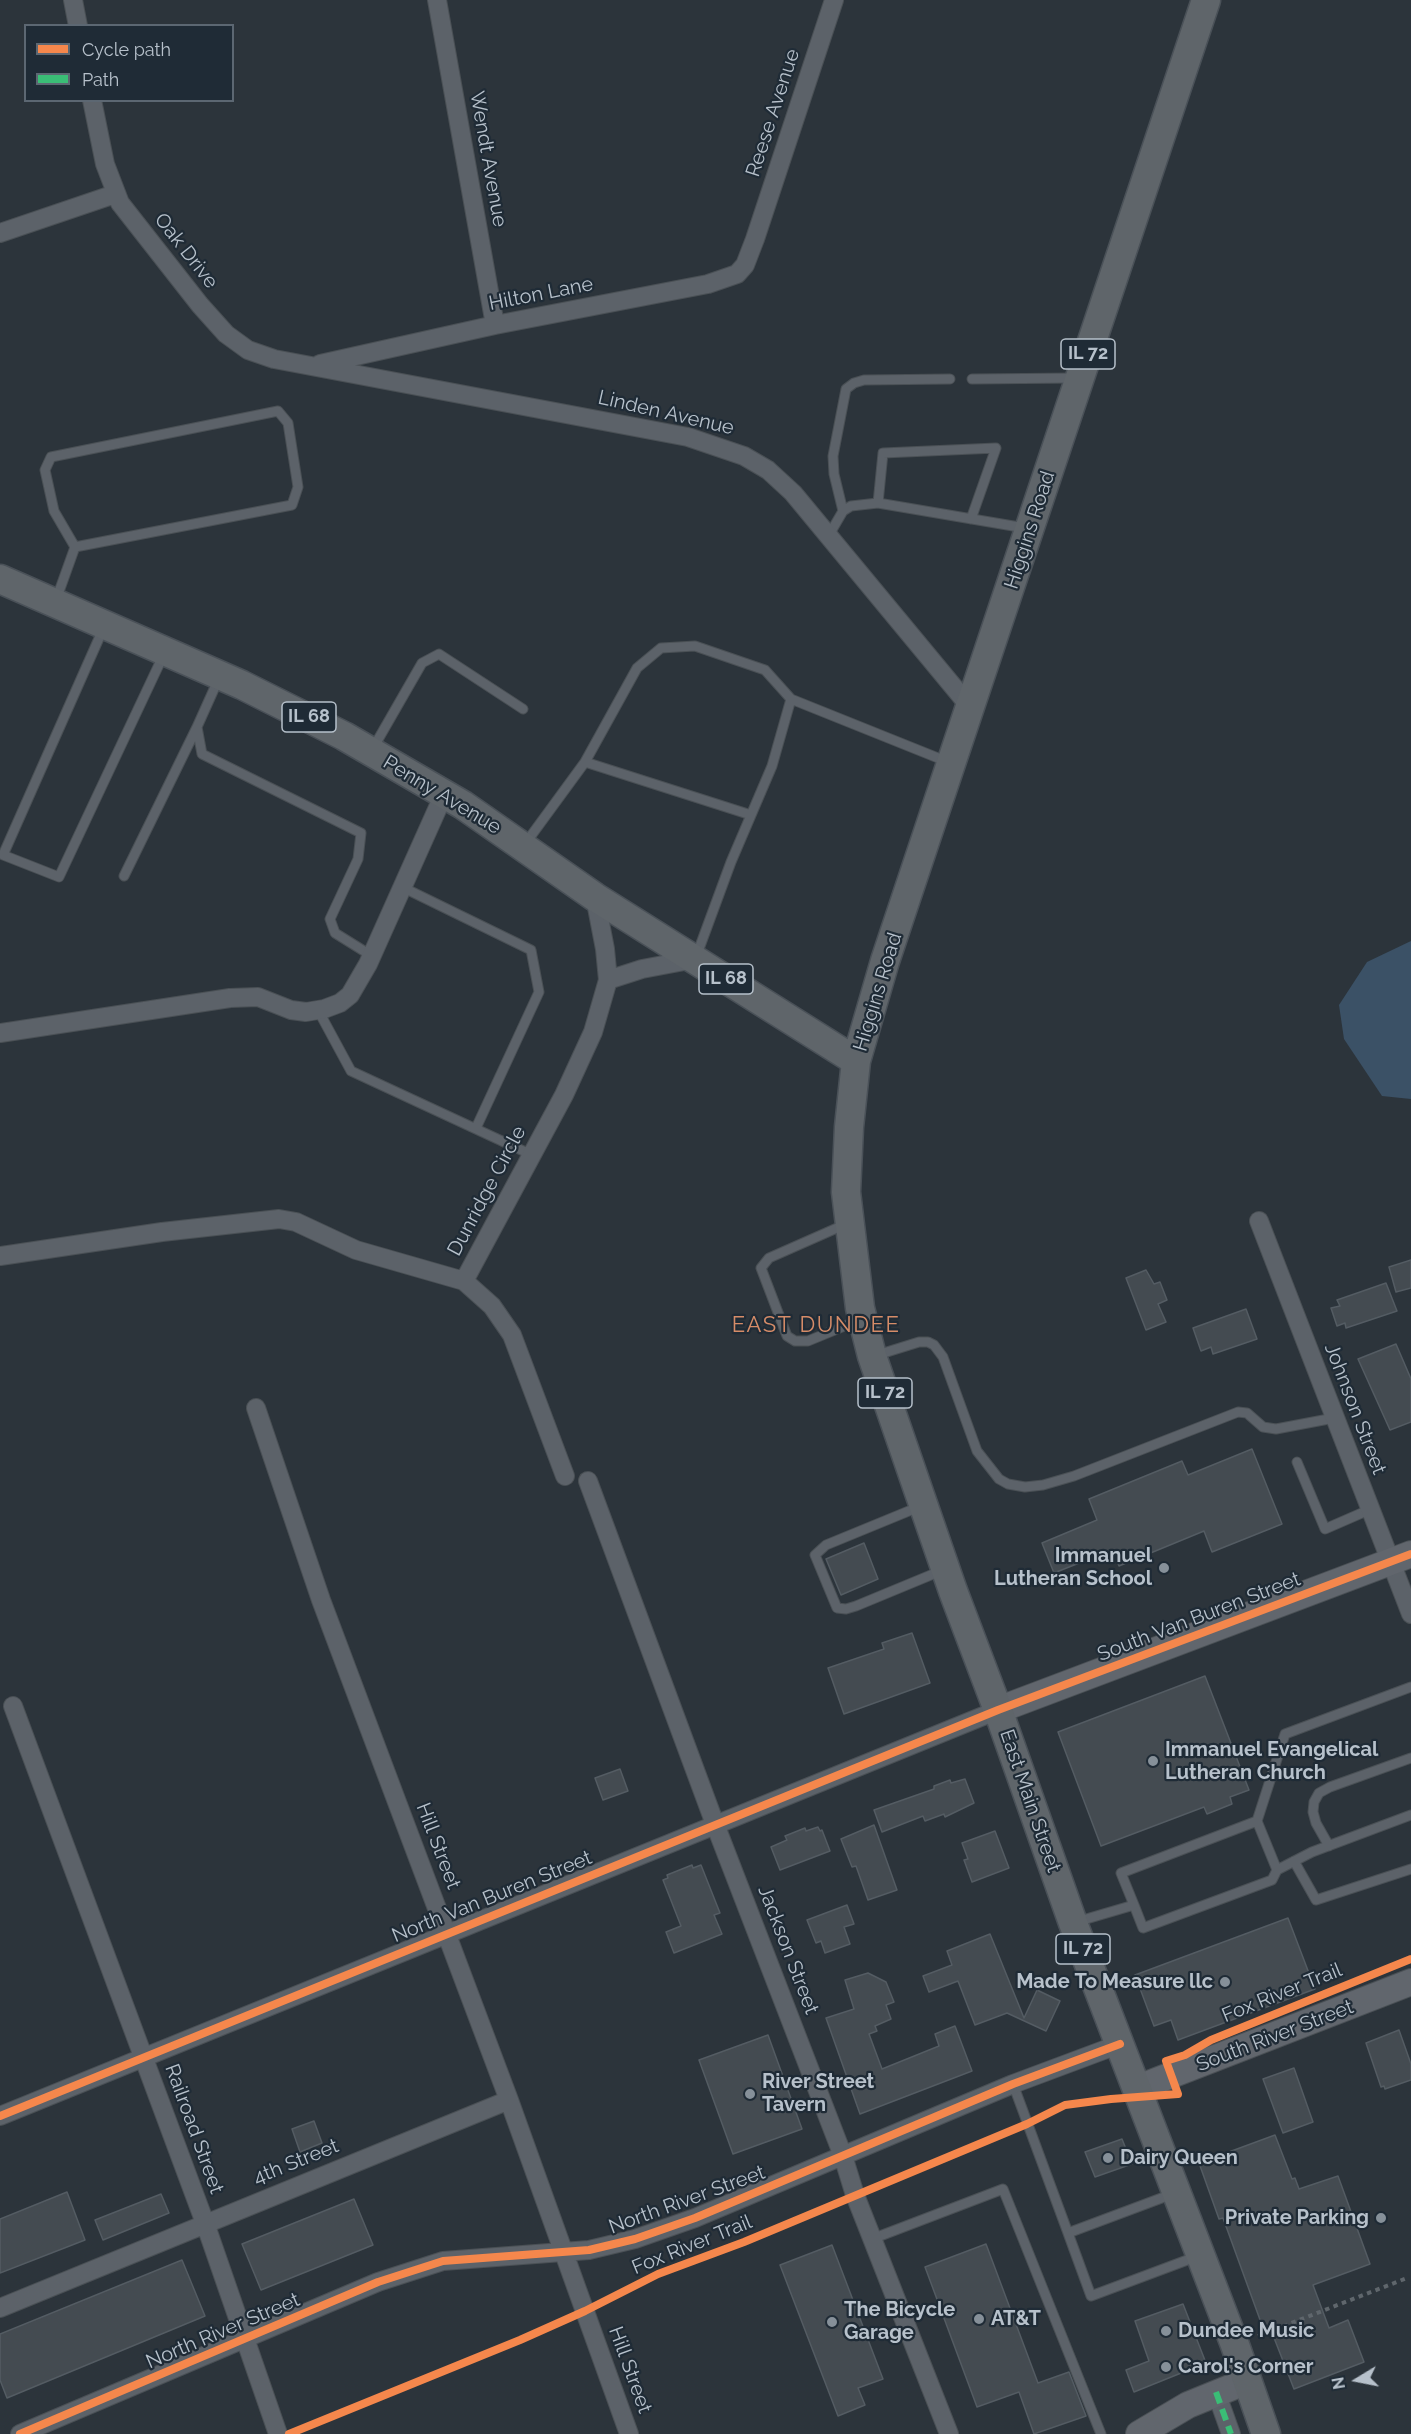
<!DOCTYPE html>
<style>
body{margin:0}
#map{position:relative;width:1411px;height:2434px;overflow:hidden;background:#2c343b;font-family:Raleway,sans-serif}
canvas{display:block}
.legend{position:absolute;left:24px;top:24px;width:210px;height:78px;box-sizing:border-box;background:#1f2b36;border:2px solid #5c6772;margin:0;padding:8px 10px;list-style:none;font-size:18px;color:#b7c1cb}
.legend li{display:flex;align-items:center;gap:12px;height:30px}
.legend b{width:30px;border:2px solid #5c6772}
.north{position:absolute;left:1327px;top:2350px;width:60px;height:60px;-webkit-text-stroke:4px #1f2b36;paint-order:stroke;rotate:260deg;font-size:16px;font-weight:700;line-height:24px;text-align:center;color:#b7c1cb}
.north::after{content:'';display:block;margin:auto;width:21px;height:27px;background:#b7c1cb;clip-path:polygon(50% 0,100% 100%,50% 72%,0 100%)}
</style>
<div id="map">
<canvas width="1411" height="2434"></canvas>
<ul class="legend">
<li><b style="height:8px;background:#f5874c"></b>Cycle path</li>
<li><b style="height:8px;background:#3abd76"></b>Path</li>
</ul>
<div class="north">N</div>
</div>
<script>
const g = document.querySelector('canvas').getContext('2d');
g.lineJoin = 'round';
function fillPath(path, color) { g.fillStyle = color; g.fill(path, 'evenodd'); }
const shape = rows => new Path2D(rows.map(r => 'M' + r).join(''));
function strokePath(path, color, width, dash) { g.strokeStyle = color; g.lineWidth = width; g.lineCap = dash ? 'butt' : 'round'; g.setLineDash(dash || []); g.stroke(path); }
function drawText(font, color, halo, rows, align = 'center') {
  g.font = font + ' Raleway,sans-serif'; g.lineWidth = 4.5; g.setLineDash([]); g.textBaseline = 'middle'; g.strokeStyle = halo; g.fillStyle = color; for (const [text, x, y, turn = 0] of rows) {
    g.save(); g.translate(x, y); g.rotate((+turn || 0) * Math.PI / 180); g.textAlign = isNaN(turn) ? turn : align; if (halo) g.strokeText(text, 0, 0); g.fillText(text, 0, 0); g.restore();
  }
}
fillPath(shape([
 [1411,941,1411,1099,1382,1096,1344,1039,1339,1005,1367,962]
]), '#3b5166');
const building = shape([
 [1411,1260,1411,1288,1396,1292,1389,1267,1411,1260],
 [1146,1270,1154,1284,1160,1282,1167,1300,1158,1304,1166,1322,1146,1330,1126,1278,1146,1270],
 [1386,1283,1397,1311,1346,1328,1345,1323,1337,1326,1331,1308,1340,1306,1337,1300,1386,1283],
 [1246,1309,1257,1339,1213,1354,1211,1347,1201,1351,1193,1328,1246,1309],
 [1396,1344,1411,1379,1411,1422,1390,1430,1358,1359,1396,1344],
 [1252,1449,1282,1524,1212,1552,1204,1531,1119,1566,1112,1550,1054,1573,1042,1543,1097,1520,1089,1499,1182,1461,1188,1475,1252,1449],
 [864,1543,878,1579,841,1595,826,1559,864,1543],
 [912,1633,930,1683,844,1714,828,1668,884,1649,882,1643,912,1633],
 [1205,1676,1249,1790,1230,1797,1232,1804,1207,1814,1204,1807,1101,1846,1058,1732,1205,1676],
 [620,1769,628,1791,603,1800,595,1778,620,1769],
 [965,1779,974,1803,945,1817,944,1814,925,1821,923,1816,882,1832,874,1810,934,1789,934,1786,950,1780,951,1783,965,1779],
 [874,1825,897,1890,868,1900,856,1866,852,1867,841,1839,874,1825],
 [818,1827,820,1831,822,1830,830,1851,780,1870,771,1847,787,1840,785,1836,805,1828,806,1831,818,1827],
 [995,1831,1009,1868,972,1882,964,1860,968,1859,962,1843,995,1831],
 [692,1865,693,1868,701,1865,720,1913,714,1915,722,1934,674,1953,666,1932,681,1926,663,1880,668,1878,667,1875,692,1865],
 [847,1905,854,1924,844,1927,850,1944,825,1953,821,1941,816,1943,807,1920,847,1905],
 [1288,1918,1315,1989,1178,2040,1171,2020,1154,2026,1135,1975,1288,1918],
 [990,1934,1024,2018,1037,1990,1060,2001,1046,2031,1007,2013,975,2025,958,1981,929,1992,923,1976,952,1965,947,1951,990,1934],
 [868,1973,886,1982,894,2002,886,2005,891,2019,875,2026,877,2031,869,2034,882,2069,939,2046,935,2034,955,2026,972,2071,860,2114,826,2018,854,2009,845,1980,868,1973],
 [1399,2030,1411,2064,1411,2080,1385,2089,1384,2086,1381,2087,1366,2043,1399,2030],
 [768,2035,802,2129,733,2154,699,2060,768,2035],
 [1294,2068,1313,2122,1283,2133,1263,2079,1294,2068],
 [314,2121,322,2143,300,2152,292,2129,314,2121],
 [1275,2135,1292,2179,1295,2178,1299,2189,1338,2176,1370,2264,1313,2285,1329,2328,1348,2320,1364,2362,1294,2389,1269,2325,1263,2328,1223,2218,1219,2219,1199,2163,1275,2135],
 [1122,2139,1132,2164,1095,2177,1085,2152,1122,2139],
 [67,2192,85,2240,0,2273,0,2219,67,2192],
 [161,2194,169,2213,103,2240,95,2220,161,2194],
 [354,2199,373,2245,261,2290,242,2244,354,2199],
 [986,2244,1038,2383,1069,2372,1086,2416,1034,2434,1019,2392,977,2407,925,2267,986,2244],
 [832,2245,883,2379,858,2388,865,2405,838,2416,780,2265,832,2245],
 [182,2260,205,2316,7,2398,0,2380,0,2334,182,2260],
 [1183,2304,1206,2363,1134,2392,1126,2370,1149,2361,1135,2321,1183,2304]
]);
fillPath(building, '#444b51');
strokePath(building, '#545c63', 1.5);
const lane = shape([
 [972,379,1075,378],
 [878,503,883,453,996,448,971,519],
 [843,511,834,474,833,456,846,389,854,383,864,380,950,379],
 [829,535,843,511,851,506,878,503,1025,528],
 [56,600,75,547,54,511,45,470,51,457,278,411,288,423,298,487,292,505,75,547],
 [104,627,3,855,59,877,164,654],
 [219,678,197,727,202,754,361,833,358,859,330,919,335,933,372,956],
 [372,750,422,663,439,654,523,709],
 [585,762,637,668,661,648,695,646,765,670,791,699],
 [525,844,585,762,751,815],
 [124,876,197,727],
 [402,887,531,950,539,992,476,1128],
 [696,957,731,862,772,766,791,699,948,762],
 [318,1010,351,1071,532,1155],
 [846,1224,769,1258,761,1268,787,1336,795,1341,808,1341,859,1320],
 [874,1356,919,1342,928,1342,934,1345,943,1357,977,1451,999,1479,1008,1484,1025,1487,1043,1485,1074,1476,1238,1412,1247,1413,1263,1427,1276,1429,1334,1418],
 [1297,1462,1325,1529,1371,1509],
 [921,1506,826,1545,815,1555,837,1608,846,1609,856,1606,943,1570],
 [1257,1821,1285,1734,1411,1687],
 [1329,1846,1316,1823,1313,1812,1314,1802,1319,1793,1330,1787,1411,1758],
 [1294,1861,1316,1900,1411,1869],
 [1277,1870,1312,1852,1411,1815],
 [1076,1922,1134,1905,1143,1928,1272,1880,1277,1870,1257,1821,1121,1873,1134,1905],
 [1013,2084,1068,2233],
 [1175,2193,1068,2233,1091,2296,1198,2256],
 [872,2239,1003,2189,1101,2434]
]);
const street = shape([
 [73,0,78,26],
 [437,0,495,325],
 [92,100,105,164,120,203,200,305,226,334,248,350,274,359,688,437,744,456,768,470,793,493,971,708],
 [0,233,115,194],
 [320,364,495,325,708,284,737,274,745,265,755,239,834,0],
 [608,980,642,969,695,959],
 [0,1033,230,998,258,997,291,1010,306,1012,324,1009,340,1003,350,995,368,964,444,794],
 [1259,1221,1411,1614],
 [0,1256,162,1232,279,1219,296,1222,356,1250,464,1281,492,1306,512,1335,565,1476],
 [464,1281,564,1095,593,1032,608,980,605,949,595,897],
 [256,1408,321,1600,509,2100,629,2434],
 [588,1481,715,1824,843,2156,855,2195,949,2434],
 [13,1706,205,2223,278,2434],
 [0,2116,998,1710],
 [0,2308,509,2100],
 [1216,2392,1231,2434],
 [20,2434,378,2282,443,2261,589,2250,635,2239,695,2218,1013,2084,1120,2044]
]);
const secondary = shape([
 [998,1710,1411,1554],
 [1138,2088,1411,1982],
 [1139,2434,1188,2405,1247,2381]
]);
const primary = shape([
 [1206,0,885,961,856,1061,849,1127,846,1192,860,1308,872,1356,953,1591,998,1710,1073,1923,1235,2345,1266,2434],
 [0,579,242,685,344,736,463,805,595,897,856,1061]
]);
strokePath(lane, '#4a5055', 11);
strokePath(street, '#4a5055', 20);
strokePath(secondary, '#4a5055', 28);
strokePath(primary, '#4a5158', 31);
strokePath(shape([
 [1258,2336,1407,2278]
]), '#5f666c', 4, [4.5, 4.5]);
strokePath(lane, '#5c6269', 9);
strokePath(street, '#5c6269', 18);
strokePath(secondary, '#61666d', 26);
strokePath(primary, '#5f656a', 28);
strokePath(shape([
 [1216,2392,1231,2434]
]), '#3abd76', 6, [12, 6]);
strokePath(shape([
 [0,2116,998,1710,1411,1554],
 [20,2434,378,2282,443,2261,589,2250,635,2239,695,2218,1013,2084,1120,2044],
 [289,2434,520,2340,585,2311,658,2274,744,2242,1027,2124,1065,2105,1111,2099,1178,2094,1166,2061,1185,2055,1211,2040,1411,1959]
]), '#f5874c', 8);
for (const [x, y, r, color] of [
 [1164,1568,6,"#869099"],
 [1153,1761,6,"#869099"],
 [1225,1982,6,"#869099"],
 [750,2094,6,"#869099"],
 [1108,2158,6,"#869099"],
 [1381,2218,6,"#869099"],
 [979,2319,6,"#869099"],
 [832,2322,6,"#869099"],
 [1166,2331,6,"#869099"],
 [1166,2367,6,"#869099"]
]) { const dot = new Path2D(); dot.arc(x, y, r, 0, 2 * Math.PI); g.fillStyle = color; g.fill(dot); strokePath(dot, '#1f2b36', 2); }
for (const [x, y, w] of [
 [1088,354,54],
 [309,717,54],
 [726,979,54],
 [885,1393,54],
 [1083,1949,54]
]) { const box = new Path2D(); box.roundRect(x - w / 2, y - 15, w, 30, 4.5); g.fillStyle = '#1f2b36'; g.fill(box); strokePath(box, '#b7c1cb', 1.5); }
drawText('bold 18px', '#b7c1cb', null, [
 ["IL 72",1088,354],
 ["IL 68",309,717],
 ["IL 68",726,979],
 ["IL 72",885,1393],
 ["IL 72",1083,1949]
]);
drawText('20px', '#b7c1cb', '#1f2b36', [
 ["Reese Avenue",773,113,-72],
 ["Wendt Avenue",488,159,80],
 ["Oak Drive",186,251,52],
 ["Hilton Lane",541,294,-11],
 ["Linden Avenue",666,413,13],
 ["Higgins Road",1030,530,-72],
 ["Penny Avenue",442,795,31],
 ["Higgins Road",878,992,-73],
 ["Dunridge Circle",487,1191,-62],
 ["Johnson Street",1355,1409,69],
 ["South Van Buren Street",1199,1617,-21],
 ["East Main Street",1030,1801,71],
 ["Hill Street",438,1846,69],
 ["North Van Buren Street",492,1897,-22],
 ["Jackson Street",788,1950,69],
 ["Fox River Trail",1282,1993,-22],
 ["South River Street",1275,2036,-21],
 ["Railroad Street",194,2129,70],
 ["4th Street",296,2162,-22],
 ["North River Street",687,2200,-20],
 ["Fox River Trail",692,2245,-22],
 ["North River Street",223,2331,-23],
 ["Hill Street",630,2370,70]
]);
drawText('bold 20px', '#b7c1cb', '#1f2b36', [
 ["Immanuel",1152,1556,"right"],
 ["Lutheran School",1152,1579,"right"],
 ["Immanuel Evangelical",1165,1750],
 ["Lutheran Church",1165,1773],
 ["Made To Measure llc",1213,1982,"right"],
 ["River Street",762,2082],
 ["Tavern",762,2105],
 ["Dairy Queen",1120,2158],
 ["Private Parking",1369,2218,"right"],
 ["The Bicycle",844,2310],
 ["Garage",844,2333],
 ["AT&T",991,2319],
 ["Dundee Music",1178,2331],
 ["Carol's Corner",1178,2367]
], 'left');
g.letterSpacing = '1.5px';
drawText('22px', '#d68c68', '#1f2b36', [
 ["EAST DUNDEE",816,1325]
]);
g.letterSpacing = '0px';
</script>
